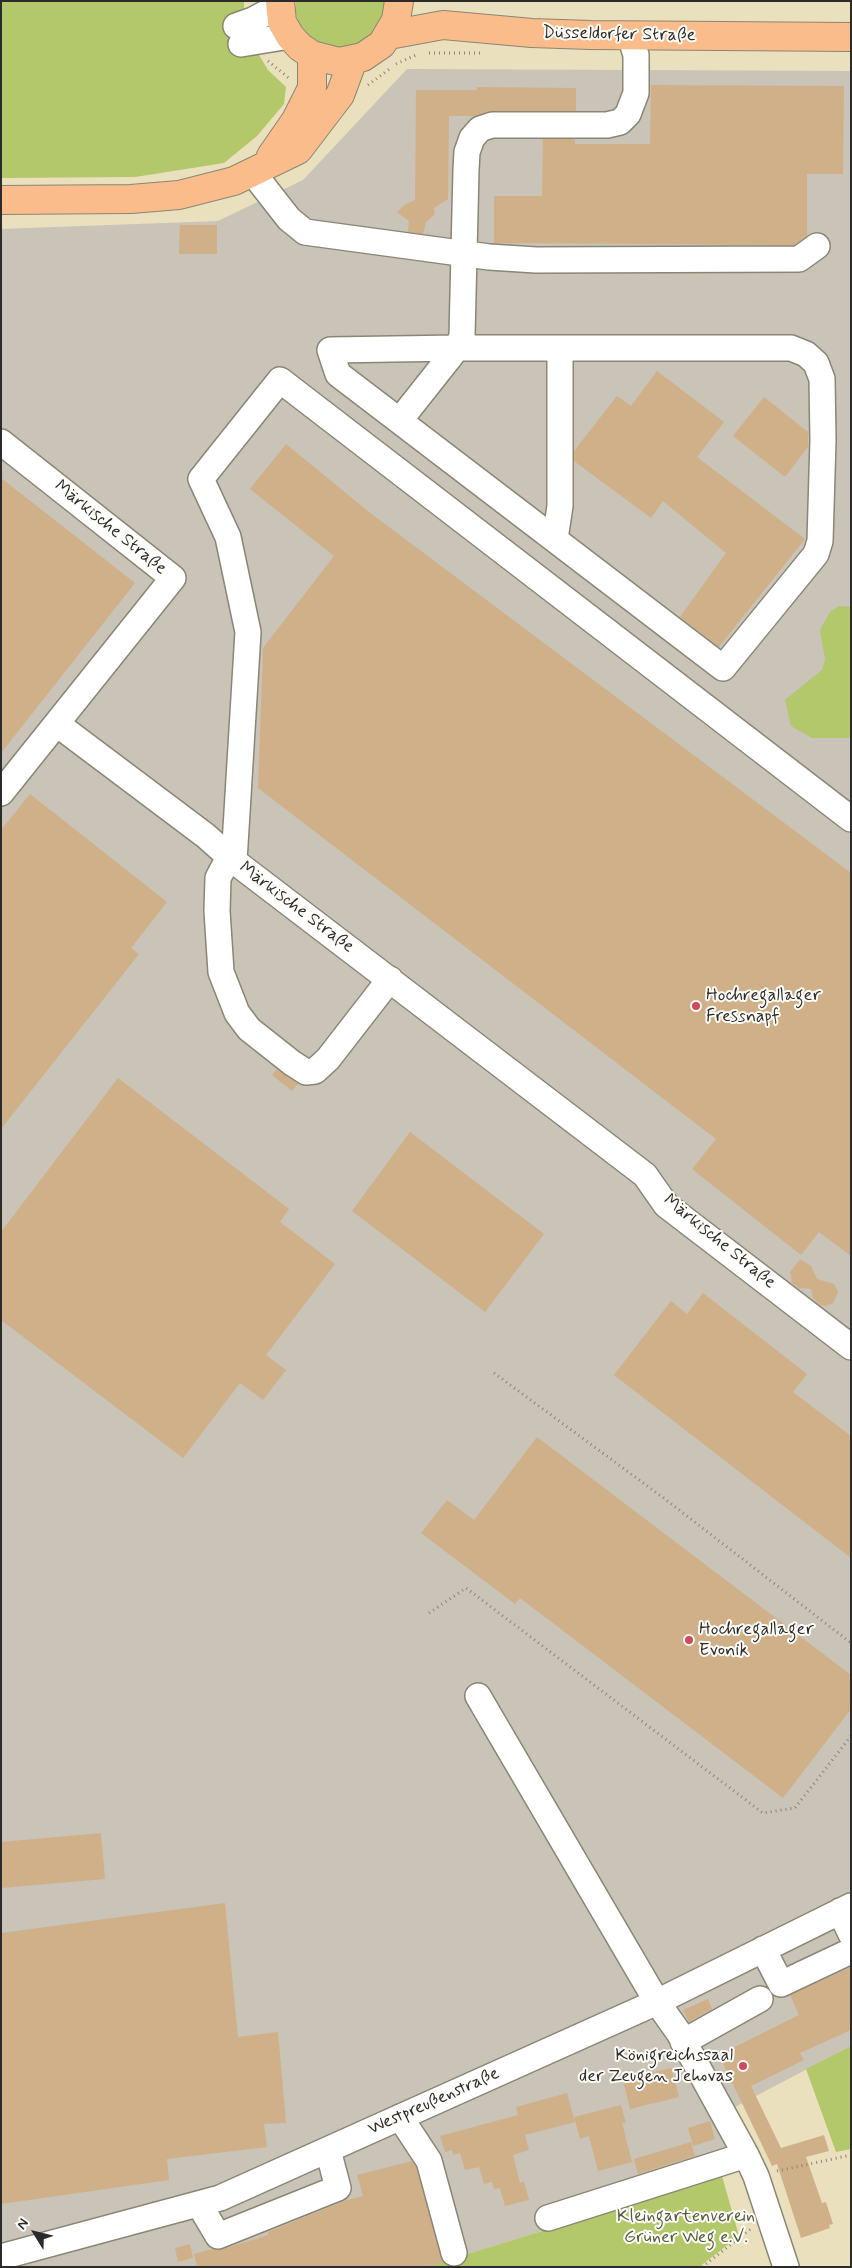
<!DOCTYPE html>
<meta charset="utf-8">
<style>
body{margin:0}
#map{position:relative;width:852px;height:2268px;overflow:hidden;background:#eae0bd;font-family:Mynerve,sans-serif}
canvas{display:block}
.frame{position:absolute;inset:0;border:2px solid #2b2b2b;pointer-events:none}
.north{position:absolute;left:10px;top:2208px;width:50px;height:50px;-webkit-text-stroke:4px #fdfcf7;paint-order:stroke;rotate:306deg;font-size:14px;font-weight:700;line-height:20px;text-align:center;color:#2b2b2b}
.north::after{content:'';display:block;margin:auto;width:18px;height:22px;background:#2b2b2b;clip-path:polygon(50% 0,100% 100%,50% 72%,0 100%)}
</style>
<div id="map">
<canvas width="852" height="2268"></canvas>
<div class="frame"></div>
<div class="north">N</div>
</div>
<script>
const g = document.querySelector('canvas').getContext('2d');
g.lineJoin = 'round';
function fillPath(path, color) { g.fillStyle = color; g.fill(path, 'evenodd'); }
const shape = rows => new Path2D(rows.map(r => 'M' + r).join(''));
function strokePath(path, color, width, dash) { g.strokeStyle = color; g.lineWidth = width; g.lineCap = dash ? 'butt' : 'round'; g.setLineDash(dash || []); g.stroke(path); }
function drawText(font, color, halo, rows, align = 'center') {
  g.font = font + ' Mynerve,sans-serif'; g.lineWidth = 4; g.setLineDash([]); g.textBaseline = 'middle'; g.strokeStyle = halo; g.fillStyle = color; for (const [text, x, y, turn = 0] of rows) {
    g.save(); g.translate(x, y); g.rotate((+turn || 0) * Math.PI / 180); g.textAlign = isNaN(turn) ? turn : align; if (halo) g.strokeText(text, 0, 0); g.fillText(text, 0, 0); g.restore();
  }
}
fillPath(shape([
 [407,69,851,71,851,2046,714,2118,731,2153,722,2176,425,2267,1,2267,1,229,218,221,303,180]
]), '#c9c3b8');
fillPath(shape([
 [1,1,244,1,244,14,256,50,268,70,286,87,284,104,257,136,224,163,135,177,1,178],
 [296,1,387,1,378,32,353,49,322,47,309,38,300,26,295,11],
 [839,606,851,607,851,736,848,738,812,738,791,726,785,700,822,670,825,659,820,630,830,612],
 [851,2046,851,2149,836,2152,806,2069],
 [722,2176,739,2236,699,2267,425,2267]
]), '#b3c76b');
fillPath(shape([
 [651,85,844,86,843,174,807,174,807,236,794,245,494,243,494,196,542,196,543,139,575,139,575,144,650,144],
 [477,87,576,88,576,111,492,111,475,116,449,116,448,199,434,208,435,214,426,222,423,234,408,232,409,221,397,212,406,204,415,200,416,90,477,90],
 [180,225,217,225,217,254,179,254],
 [657,371,724,422,697,457,805,539,719,647,680,617,726,553,663,501,651,518,574,461,574,451,617,396,631,406],
 [764,397,808,432,808,447,785,477,733,436],
 [286,444,369,512,851,873,851,1256,819,1232,801,1255,692,1169,716,1139,258,788,263,648,334,556,250,489],
 [1,478,135,583,1,753],
 [30,794,167,902,131,948,139,954,1,1129,1,830],
 [277,1069,298,1084,292,1091,272,1075],
 [118,1078,289,1209,280,1222,335,1264,266,1355,286,1370,263,1400,240,1383,183,1458,1,1320,1,1232],
 [410,1132,544,1234,485,1312,352,1211],
 [800,1259,811,1266,817,1279,834,1284,838,1292,833,1303,826,1306,820,1305,813,1298,811,1289,799,1288,792,1283,790,1272],
 [703,1293,807,1374,793,1392,851,1436,851,1558,614,1375,671,1301,687,1314],
 [537,1437,851,1675,851,1709,783,1798,520,1598,515,1604,421,1533,447,1500,474,1520],
 [101,1833,105,1879,1,1888,1,1842],
 [225,1903,238,2037,278,2032,286,2123,264,2124,267,2147,167,2159,169,2180,1,2204,1,1933],
 [851,1967,851,2030,800,2053,804,2060,751,2086,781,2148,824,2135,829,2151,806,2157,822,2203,826,2202,833,2224,829,2225,830,2228,801,2238,777,2164,772,2166,719,2055,799,2015,790,1995],
 [708,1999,712,2009,689,2022,683,2010],
 [671,2068,679,2097,630,2109,623,2080],
 [567,2093,575,2122,525,2135,529,2150,513,2155,520,2183,524,2182,529,2200,505,2206,500,2188,494,2189,492,2182,484,2184,479,2167,465,2170,460,2153,453,2155,452,2150,445,2152,440,2136,518,2115,516,2107],
 [621,2105,626,2123,622,2123,632,2162,598,2171,589,2136,580,2139,574,2117],
 [710,2121,715,2139,693,2146,688,2128],
 [691,2142,695,2156,638,2174,634,2159],
 [412,2161,416,2167,443,2262,425,2267,197,2267,194,2254,213,2249,223,2249,268,2235,268,2232,344,2201,363,2196,357,2175],
 [190,2244,193,2258,178,2262,175,2248]
]), '#d0b088');
const minor = shape([
 [236,26,253,20,279,6],
 [241,44,290,36],
 [253,173,289,219,305,232,489,257,536,260,799,259,817,246],
 [457,348,791,348,806,354,816,363,822,379,823,440,820,541,816,554,723,668,338,374,330,350,457,348],
 [400,420,457,348,462,336,466,170,467,152,472,138,480,129,492,125,607,125,620,122,628,114,636,93,636,55,630,36],
 [1,442,173,578,1,793],
 [555,539,560,506,560,348],
 [57,724,206,836,234,861,645,1175,666,1205,851,1347],
 [229,857,218,878,217,911,221,972,237,1013,249,1029,292,1063,306,1072,315,1071,328,1059,390,979],
 [234,861,248,632,228,537,201,479,280,380,851,819],
 [478,1696,657,2002,679,2033,746,2155,756,2176,786,2267],
 [840,1911,851,1934],
 [763,1949,781,1984,851,1951],
 [683,2042,760,1999],
 [400,2117,429,2161,454,2253],
 [199,2204,218,2236,338,2188,328,2150],
 [548,2218,746,2155],
 [1,2257,220,2198,657,2002,851,1906]
]);
const major = shape([
 [280,1,282,22,290,36,300,47,312,55,339,62,363,57,382,44,396,20,399,1],
 [389,35,443,25,532,33,590,35,851,37],
 [271,156,296,120,312,88,312,55],
 [1,200,131,199,179,195,234,181,298,150,340,95,353,60]
]);
strokePath(minor, '#8a8674', 28);
strokePath(major, '#8a8674', 30);
strokePath(shape([
 [429,53,480,53],
 [268,61,290,79],
 [396,64,416,55],
 [368,85,391,68],
 [494,1373,665,1499,851,1643],
 [429,1613,466,1588,763,1813,795,1808,851,1736],
 [777,2171,851,2155],
 [702,2267,752,2228]
]), '#8a8674', 3, [1, 4]);
strokePath(minor, '#fff', 25);
strokePath(major, '#f9bc8a', 28);
for (const [x, y, r, color] of [
 [696,1006,5,"#d1495b"],
 [689,1640,5,"#d1495b"],
 [743,2066,5,"#d1495b"]
]) { const dot = new Path2D(); dot.arc(x, y, r, 0, 2 * Math.PI); g.fillStyle = color; g.fill(dot); strokePath(dot, '#fdfcf7', 2); }
drawText('18px', '#2b2b2b', '#fdfcf7', [
 ["Düsseldorfer Straße",619,35,1],
 ["Märkische Straße",110,528,39],
 ["Märkische Straße",296,908,37],
 ["Märkische Straße",719,1242,39],
 ["Westpreußenstraße",434,2102,-24]
]);
drawText('18px', '#2b2b2b', '#fdfcf7', [
 ["Hochregallager",706,996],
 ["Fressnapf",706,1017],
 ["Hochregallager",699,1630],
 ["Evonik",699,1651],
 ["Königreichssaal",733,2056,"right"],
 ["der Zeugen Jehovas",733,2077,"right"]
], 'left');
drawText('18px', '#545a3e', '#fdfcf7', [
 ["Kleingartenverein",686,2217],
 ["Grüner Weg e.V.",686,2238]
]);
</script>
